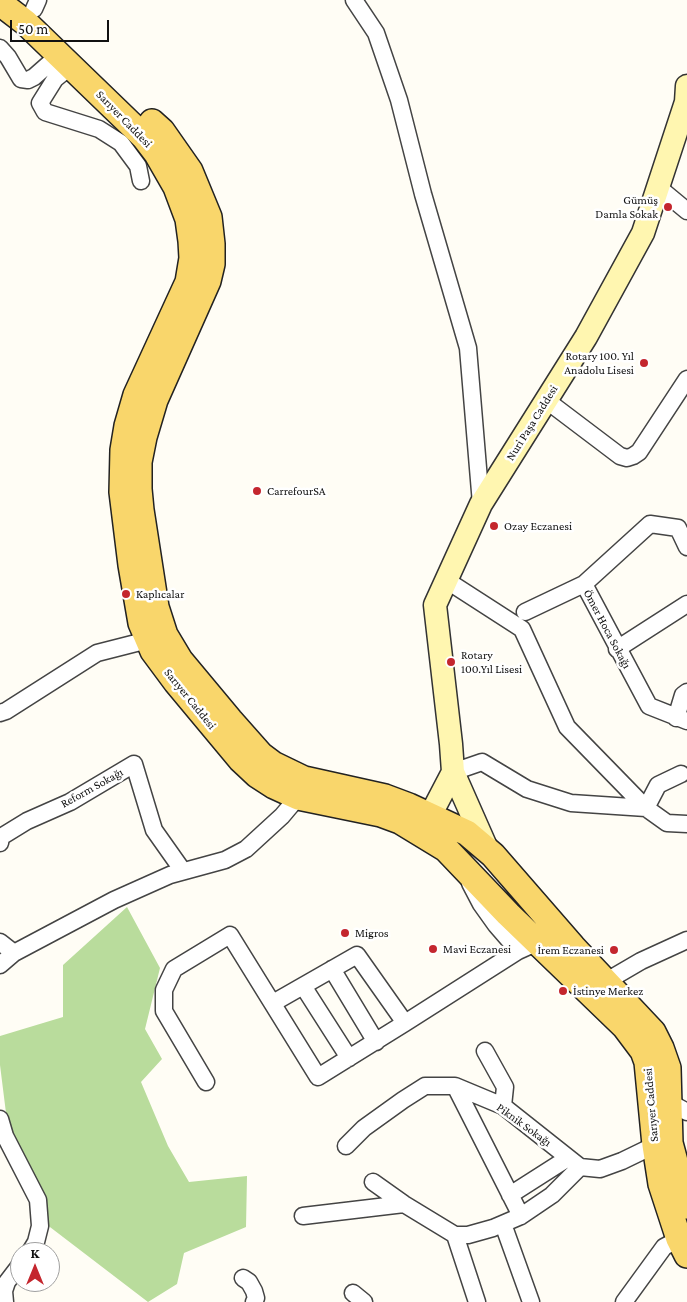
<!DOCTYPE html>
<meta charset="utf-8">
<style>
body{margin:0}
#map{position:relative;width:687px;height:1302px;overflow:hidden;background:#fffdf5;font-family:"Crimson Pro",serif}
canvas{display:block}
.north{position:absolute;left:10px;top:1242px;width:50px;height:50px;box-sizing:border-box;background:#fff;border:1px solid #a0a0a0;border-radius:50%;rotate:0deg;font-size:14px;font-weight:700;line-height:20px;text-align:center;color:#111}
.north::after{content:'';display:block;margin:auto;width:18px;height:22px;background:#c4262e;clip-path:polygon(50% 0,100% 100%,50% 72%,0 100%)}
.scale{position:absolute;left:10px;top:20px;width:99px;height:22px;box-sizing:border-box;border:2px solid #111;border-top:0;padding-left:6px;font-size:15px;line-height:18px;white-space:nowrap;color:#111;-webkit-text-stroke:4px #fff;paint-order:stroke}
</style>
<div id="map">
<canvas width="687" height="1302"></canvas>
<div class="north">K</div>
<div class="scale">50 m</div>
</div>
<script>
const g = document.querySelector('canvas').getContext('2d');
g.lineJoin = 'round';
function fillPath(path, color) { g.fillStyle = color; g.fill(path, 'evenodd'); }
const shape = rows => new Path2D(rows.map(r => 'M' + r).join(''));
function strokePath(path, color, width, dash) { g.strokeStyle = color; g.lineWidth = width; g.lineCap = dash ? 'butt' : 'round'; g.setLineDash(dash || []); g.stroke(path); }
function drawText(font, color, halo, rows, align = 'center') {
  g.font = font + ' "Crimson Pro",serif'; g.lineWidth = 5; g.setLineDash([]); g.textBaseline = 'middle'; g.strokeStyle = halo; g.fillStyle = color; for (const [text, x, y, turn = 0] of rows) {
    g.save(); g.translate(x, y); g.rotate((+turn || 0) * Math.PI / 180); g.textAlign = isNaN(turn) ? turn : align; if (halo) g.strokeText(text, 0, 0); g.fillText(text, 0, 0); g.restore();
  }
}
fillPath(shape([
 [127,907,160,968,145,1029,162,1059,141,1082,168,1146,189,1182,247,1176,246,1227,184,1253,177,1284,148,1302,46,1224,47,1202,8,1129,0,1065,0,1036,63,1017,63,965]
]), '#b9dc9c');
const street = shape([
 [354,0,376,33,399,100,423,194,468,348,481,504],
 [34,9,38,0],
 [0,48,8,57,21,79,28,80,34,77,59,55],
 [71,66,55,79,40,103,45,112,99,129,121,143,138,166,141,181],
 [658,187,687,211],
 [546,400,620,456,627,458,633,456,639,452,687,379],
 [687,547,678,528,650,524,584,584,649,706,687,721],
 [446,580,522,629,567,727,646,808,667,823,687,824],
 [525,612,584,584],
 [617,649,687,604],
 [0,713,6,711,97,653,148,640],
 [676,718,683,695,687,692],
 [453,772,482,762,527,789,571,803,646,808,658,785,681,774],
 [0,843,1,837,27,821,70,802,134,764,154,830,183,871],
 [470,883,481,904,496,925,509,940,522,949],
 [0,942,14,953],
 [0,965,14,953,114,900,170,875,225,860,246,849,282,816,298,797],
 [332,969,376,1042],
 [605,982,641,961,687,940],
 [303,986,349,1058],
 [273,1003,357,955,405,1023],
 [485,1051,505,1087,503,1106],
 [206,1082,164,1011,164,990,174,969,230,935,318,1077,405,1023,518,951,538,942],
 [455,1086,521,1216],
 [669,1102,687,1112],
 [0,1119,5,1136,38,1200,40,1226,36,1242,30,1252],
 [346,1146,364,1128,403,1100,425,1086,455,1086,503,1106,580,1167,600,1169,622,1161,655,1145],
 [373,1182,404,1204,455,1235,468,1235,493,1228,521,1216,552,1195,580,1167],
 [510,1195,568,1158],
 [303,1216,404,1204],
 [503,1224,531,1302],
 [455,1235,477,1302],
 [243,1278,249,1282,254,1291,256,1298,254,1302],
 [353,1293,364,1302],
 [5,1302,4,1291,7,1282,20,1265],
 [624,1302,664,1247,679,1239]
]);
const secondary = shape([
 [430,816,453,772],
 [487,849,453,772,451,744,435,605,481,504,586,337,643,233,686,102,687,86]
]);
const primary = shape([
 [0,3,26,23,144,137,157,154,176,187,188,219,191,241,192,258,188,282,136,395,127,426,123,450,122,492,131,565,141,623,153,651,176,682,241,760,257,775,274,786,298,797,381,814,400,821,446,849,508,914,625,1027,643,1051,647,1062,655,1145,661,1184,679,1239,687,1255],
 [152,122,162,131,190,171,209,217,212,244,212,264,208,281,155,400,144,437,139,462,139,489,141,510,156,607,165,635,180,660,230,720,261,755,273,764,304,779,385,797,409,806,467,833,493,855,573,947,653,1032,661,1048,668,1068,670,1143,687,1206]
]);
strokePath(street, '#444', 19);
strokePath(secondary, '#333', 25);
strokePath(primary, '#222', 28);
strokePath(street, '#fff', 16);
strokePath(secondary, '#fff6b0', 22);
strokePath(primary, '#f9d66b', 25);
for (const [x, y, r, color] of [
 [668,207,5,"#c4262e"],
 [644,363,5,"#c4262e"],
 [257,491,5,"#c4262e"],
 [494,526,5,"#c4262e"],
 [126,594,5,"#c4262e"],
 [451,662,5,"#c4262e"],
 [345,933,5,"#c4262e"],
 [433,949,5,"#c4262e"],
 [614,950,5,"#c4262e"],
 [563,991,5,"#c4262e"]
]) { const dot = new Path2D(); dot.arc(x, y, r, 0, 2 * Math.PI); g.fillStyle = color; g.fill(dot); strokePath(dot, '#fff', 2); }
drawText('12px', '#111', '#fff', [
 ["Sarıyer Caddesi",124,119,46],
 ["Nuri Paşa Caddesi",532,423,-58],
 ["Ömer Hoca Sokağı",607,629,62],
 ["Sarıyer Caddesi",190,699,51],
 ["Reform Sokağı",92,788,-29],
 ["Sarıyer Caddesi",651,1105,-95],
 ["Piknik Sokağı",524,1125,36]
]);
drawText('12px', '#111', '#fff', [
 ["Gümüş",658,200,"right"],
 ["Damla Sokak",658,214,"right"],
 ["Rotary 100. Yıl",634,356,"right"],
 ["Anadolu Lisesi",634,370,"right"],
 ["CarrefourSA",267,491],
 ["Ozay Eczanesi",504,526],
 ["Kaplıcalar",136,594],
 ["Rotary",461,655],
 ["100.Yıl Lisesi",461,669],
 ["Migros",355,933],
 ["Mavi Eczanesi",443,949],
 ["İrem Eczanesi",604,950,"right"],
 ["İstinye Merkez",573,991]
], 'left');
</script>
